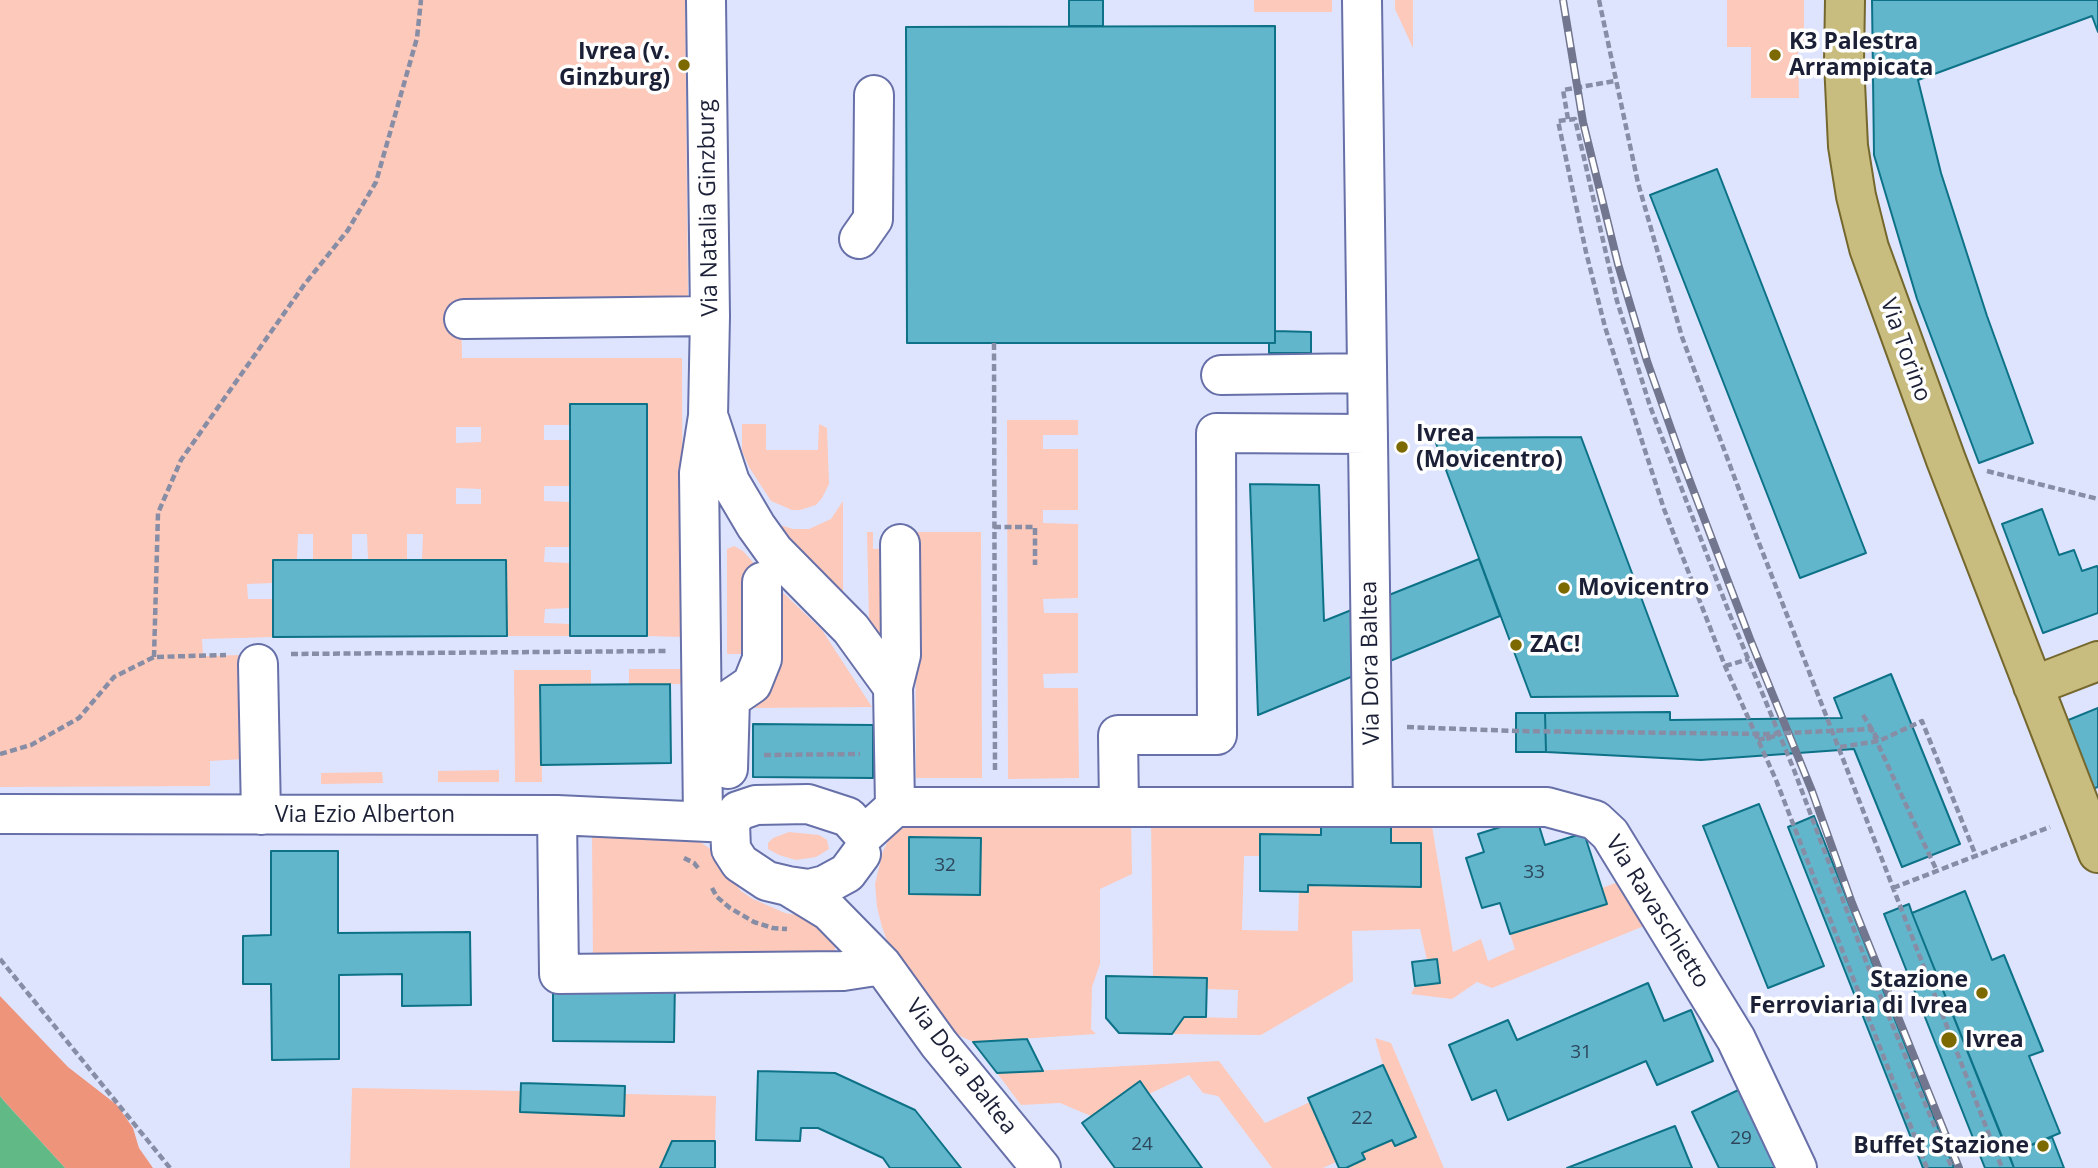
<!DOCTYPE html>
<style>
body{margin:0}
canvas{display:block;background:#dfe4fe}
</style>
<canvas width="2098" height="1168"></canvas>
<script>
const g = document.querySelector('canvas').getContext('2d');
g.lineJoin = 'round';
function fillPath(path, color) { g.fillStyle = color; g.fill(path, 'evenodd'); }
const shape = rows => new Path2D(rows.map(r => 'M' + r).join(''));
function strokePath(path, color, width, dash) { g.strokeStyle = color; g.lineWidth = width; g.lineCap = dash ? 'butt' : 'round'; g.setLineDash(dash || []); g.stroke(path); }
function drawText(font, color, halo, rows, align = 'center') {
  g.font = font + ' "Open Sans",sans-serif'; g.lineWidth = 7; g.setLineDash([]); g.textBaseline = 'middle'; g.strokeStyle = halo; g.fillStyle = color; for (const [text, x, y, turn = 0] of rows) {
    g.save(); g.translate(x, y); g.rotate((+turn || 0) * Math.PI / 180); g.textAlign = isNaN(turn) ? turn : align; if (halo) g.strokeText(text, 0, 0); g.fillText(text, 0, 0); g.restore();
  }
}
fillPath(shape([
 [0,0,685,0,688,297,461,309,462,358,682,358,683,637,647,636,647,404,570,404,570,425,544,425,544,440,570,440,570,486,544,486,544,501,570,502,570,547,545,547,544,562,570,563,570,608,545,609,544,623,570,624,570,636,507,636,506,560,422,560,423,534,407,534,407,560,368,560,367,534,352,534,352,560,313,560,313,534,298,534,297,560,273,560,273,583,247,584,248,599,273,599,273,637,202,639,203,656,241,655,244,759,210,761,210,786,0,787],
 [456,427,481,427,481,442,456,443],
 [456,488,481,489,481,504,456,504],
 [1254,0,1332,0,1332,12,1254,12],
 [1395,0,1413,0,1413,48,1395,9],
 [1727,0,1804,0,1804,47,1798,48,1799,98,1751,98,1751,47,1727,47],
 [1007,420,1078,420,1078,435,1043,435,1043,449,1078,449,1078,510,1043,510,1043,523,1078,524,1078,598,1043,599,1044,613,1078,613,1078,673,1043,674,1044,688,1078,688,1079,778,1008,779],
 [742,424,766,424,766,450,818,450,819,424,827,428,829,484,822,498,816,505,800,510,792,510,771,501,749,467,742,451],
 [843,501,843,592,841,602,763,520,793,529,809,529,831,519],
 [867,532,873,532,873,549,887,548,888,652,869,622],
 [915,532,981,532,982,778,916,778],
 [734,546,743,551,767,578,748,654,727,654,727,549],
 [774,584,822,630,872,707,748,708],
 [629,669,686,669,686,684,629,684],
 [514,670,591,670,591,685,540,686,542,782,515,782],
 [499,770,499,782,438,782,438,771],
 [382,772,383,783,321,784,321,773],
 [1391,813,1430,814,1453,952,1481,939,1488,961,1515,949,1510,934,1606,904,1602,888,1624,880,1644,926,1492,988,1477,982,1452,999,1411,994,1415,986,1440,983,1436,959,1427,960,1420,929,1352,931,1353,981,1261,1035,1172,1034,1184,1017,1237,1018,1238,990,1206,989,1206,978,1153,977,1151,819,1322,816,1321,835,1260,856,1244,856,1242,930,1298,931,1299,892,1308,892,1308,885,1420,887,1421,843,1391,843],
 [1131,819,1132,874,1100,889,1100,964,1092,987,1091,1029,1096,1034,973,1042,952,1032,892,954,882,927,877,907,875,884,883,851,891,835,900,826],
 [789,832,819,835,827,840,829,849,816,857,796,860,779,855,768,849,768,843,773,838],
 [592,833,695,838,716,853,726,872,741,891,753,899,785,913,808,917,835,937,835,953,593,966],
 [1375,1038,1391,1043,1444,1168,1346,1168,1365,1159,1362,1153,1392,1140,1395,1146,1415,1137,1383,1065],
 [1219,1061,1265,1123,1310,1102,1336,1162,1323,1168,1272,1168,1218,1096,1203,1093,1189,1075,1149,1094,1140,1082,1091,1116,1060,1103,1021,1105,997,1073],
 [352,1088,521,1091,624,1116,625,1094,716,1096,715,1141,673,1141,660,1168,350,1168]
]), '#fcc9ba');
fillPath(shape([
 [0,996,68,1067,117,1105,133,1128,139,1148,153,1168,65,1168,4,1101,0,1096]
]), '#ee947b');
fillPath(shape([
 [0,1096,4,1101,65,1168,0,1168]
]), '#61b986');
const building = shape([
 [1069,0,1103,0,1103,26,1069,26,1069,0],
 [1872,0,2098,0,2098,32,2092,16,1918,80,1941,173,1987,316,2033,443,1979,463,1917,299,1874,155,1872,0],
 [1275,26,1275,343,907,343,906,27,1275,26],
 [1717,169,1866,553,1800,578,1650,195,1717,169],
 [1275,331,1311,332,1311,353,1269,353,1269,343,1275,343,1275,331],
 [570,404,647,404,647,636,570,636,570,404],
 [1581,437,1678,696,1531,697,1434,438,1581,437],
 [1250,484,1319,485,1324,621,1479,559,1500,616,1258,715,1250,484],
 [2042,509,2059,555,2074,550,2082,571,2097,566,2098,568,2098,613,2043,633,2002,524,2042,509],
 [273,560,506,560,507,636,273,637,273,560],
 [1891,674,1960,844,1902,867,1854,749,1701,760,1546,752,1545,713,1670,712,1670,720,1842,718,1834,698,1891,674],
 [670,684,671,763,541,765,540,685,670,684],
 [2098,708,2098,787,2087,791,2061,723,2098,708],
 [1516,713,1545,713,1546,752,1516,752,1516,713],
 [753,724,873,725,873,778,753,777,753,724],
 [1759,804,1824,966,1768,988,1703,826,1759,804],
 [1536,816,1545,845,1584,833,1607,904,1510,934,1500,903,1482,908,1466,858,1484,852,1478,834,1536,816],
 [1814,816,1954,1168,1923,1168,1788,827,1814,816],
 [1321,820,1391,821,1391,843,1421,843,1421,887,1308,885,1308,892,1260,891,1260,834,1321,835,1321,820],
 [909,837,981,838,980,895,909,894,909,837],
 [271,851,338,851,338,933,470,932,471,1005,402,1006,402,974,339,975,339,1059,272,1060,271,984,243,984,243,936,271,935,271,851],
 [1965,891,1992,960,2004,955,2043,1051,2029,1056,2060,1133,2009,1154,1912,913,1965,891],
 [1909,904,1912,913,2014,1168,1985,1168,1884,914,1909,904],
 [1437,959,1440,983,1415,986,1412,962,1437,959],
 [1106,976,1207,978,1206,1017,1184,1017,1172,1034,1119,1033,1106,1018,1106,976],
 [553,979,675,980,674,1042,553,1041,553,979],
 [1648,983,1664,1021,1691,1010,1713,1061,1657,1085,1646,1061,1508,1120,1496,1090,1472,1100,1449,1045,1508,1020,1517,1040,1648,983],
 [1027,1039,1043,1071,997,1073,973,1042,1027,1039],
 [1383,1065,1416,1137,1395,1146,1392,1140,1362,1153,1365,1159,1346,1168,1339,1168,1308,1098,1383,1065],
 [758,1071,835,1073,915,1110,961,1168,890,1168,883,1158,818,1128,801,1128,800,1141,756,1140,758,1071],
 [1140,1081,1149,1094,1202,1168,1115,1168,1082,1123,1140,1081],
 [521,1083,625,1086,624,1116,520,1112,521,1083],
 [1751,1084,1785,1168,1719,1168,1692,1112,1751,1084],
 [1675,1126,1692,1168,1567,1168,1675,1126],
 [2052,1137,2064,1168,2014,1168,2009,1154,2052,1137],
 [672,1141,715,1141,715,1168,660,1168,672,1141]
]);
fillPath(building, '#61b6cb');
strokePath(building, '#0d7287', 2);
const minor = shape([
 [1362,0,1373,807],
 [859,239,873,219,874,95],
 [464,319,710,316],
 [1221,375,1367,373],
 [710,421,730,482,756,526,774,551,851,629,893,687,895,807],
 [258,664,261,815],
 [893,687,901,655,900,544],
 [728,769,730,699,752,684,762,659,762,582],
 [1119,807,1118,735,1217,735,1216,433,1368,434],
 [0,814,557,815,730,823],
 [557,815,559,974,843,971,882,965],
 [703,820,699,473,708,416,710,316,706,0],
 [864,835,895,807,1547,807,1595,820,1610,834,1736,1039,1797,1168],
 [861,854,847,873,825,885,809,889,788,886,767,881,740,863,731,849,730,823,738,811,756,805,808,804,848,817,864,835],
 [788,886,829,911,882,965,939,1044,1041,1168]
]);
const major = shape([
 [1845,0,1844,62,1848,146,1856,196,1869,248,1946,460,2098,853],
 [2033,686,2098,661]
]);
strokePath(minor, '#6770a8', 42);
strokePath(major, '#75682e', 42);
strokePath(shape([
 [1599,0,1638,183,1682,337,1759,543,2002,1168],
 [1568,119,1563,90,1615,81],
 [994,343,995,773],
 [1987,471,2098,499],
 [994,527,1035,527,1035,565],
 [291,654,667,651],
 [154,657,158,513,181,460,304,285,348,230,376,182,417,38,421,0],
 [1725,666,1749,659],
 [1863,715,1879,741],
 [1407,727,1516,731,1679,733],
 [1758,740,1779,735],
 [1840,747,1879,741,1922,721,1976,856],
 [0,754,31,745,79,718,114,677,154,657,226,655],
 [764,755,860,754],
 [1919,833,1937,871],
 [684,858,694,863,699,869],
 [712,888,717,897,730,908,754,922,773,928,787,929],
 [1893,888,2050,827],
 [0,959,170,1168],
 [1927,1168,1776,780,1725,666,1664,509,1605,327,1586,252,1558,121,1575,119,1617,301,1650,406,1730,615,1794,770,1867,964,1952,1168]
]), '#888da6', 4.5, [7, 3.5]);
strokePath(minor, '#fff', 38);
strokePath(major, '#c9bc7f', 38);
const rail = shape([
 [1563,0,1583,122,1618,264,1647,361,1683,463,1750,639,1812,791,1852,903,1959,1168]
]);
strokePath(rail, '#72778f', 8);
strokePath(rail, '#fff', 5, [16]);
strokePath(shape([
 [1679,733,1767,734,1871,729,1919,833],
 [1767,734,1770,743]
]), '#888da6', 4.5, [7, 3.5]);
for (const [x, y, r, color] of [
 [1775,55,7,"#7c6900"],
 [684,65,7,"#7c6900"],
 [1402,447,7,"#7c6900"],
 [1564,588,7,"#7c6900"],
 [1516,645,7,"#7c6900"],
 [1982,993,7,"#7c6900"],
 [1949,1040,9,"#7c6900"],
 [2043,1146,7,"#7c6900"]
]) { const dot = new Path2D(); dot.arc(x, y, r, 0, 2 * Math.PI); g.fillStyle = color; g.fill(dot); strokePath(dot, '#fff', 2.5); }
drawText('19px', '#2d465c', null, [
 ["32",945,866],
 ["33",1534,873],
 ["31",1581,1053],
 ["22",1362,1119],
 ["29",1741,1139],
 ["24",1142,1145]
]);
drawText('bold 23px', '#1c2037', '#fff', [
 ["K3 Palestra",1789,42],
 ["Arrampicata",1789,68],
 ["Ivrea (v.",670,52,"right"],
 ["Ginzburg)",670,78,"right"],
 ["Ivrea",1416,434],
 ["(Movicentro)",1416,460],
 ["Movicentro",1578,588],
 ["ZAC!",1530,645],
 ["Stazione",1968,980,"right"],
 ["Ferroviaria di Ivrea",1968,1006,"right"],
 ["Ivrea",1965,1040],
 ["Buffet Stazione",2029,1146,"right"]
], 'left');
drawText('23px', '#1c2037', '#fff', [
 ["Via Natalia Ginzburg",709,208,-91],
 ["Via Torino",1905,350,70],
 ["Via Dora Baltea",1371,663,-91],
 ["Via Ezio Alberton",365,815],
 ["Via Ravaschietto",1657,912,58],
 ["Via Dora Baltea",961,1067,52]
]);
</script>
